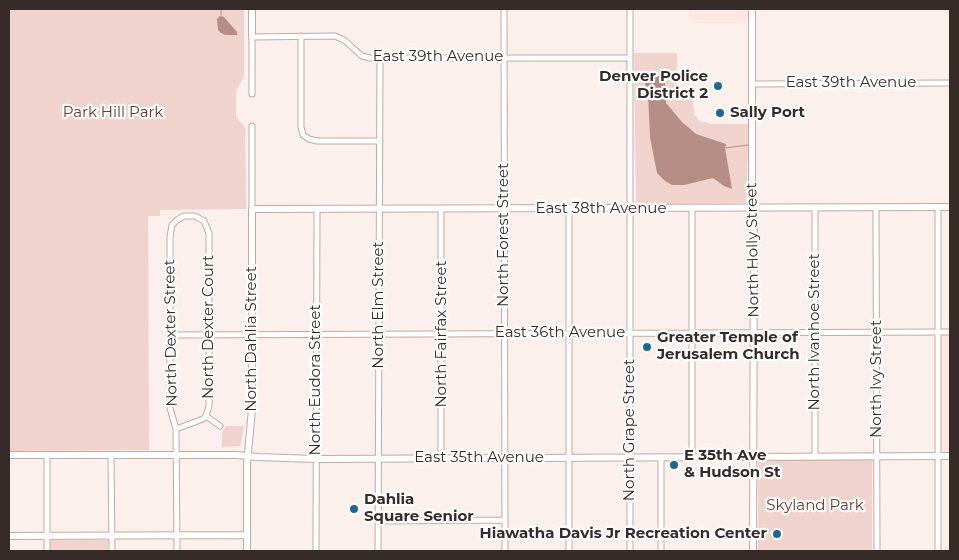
<!DOCTYPE html>
<style>
body{margin:0}
#map{position:relative;width:959px;height:560px;overflow:hidden;background:#fcf0ed;font-family:Montserrat,sans-serif}
canvas{display:block}
.frame{position:absolute;inset:0;border:10px solid #362b28;pointer-events:none}
</style>
<div id="map">
<canvas width="959" height="560"></canvas>
<div class="frame"></div>
</div>
<script>
const g = document.querySelector('canvas').getContext('2d');
g.lineJoin = 'round';
function fillPath(path, color) { g.fillStyle = color; g.fill(path, 'evenodd'); }
const shape = rows => new Path2D(rows.map(r => 'M' + r).join(''));
function strokePath(path, color, width, dash) { g.strokeStyle = color; g.lineWidth = width; g.lineCap = dash ? 'butt' : 'round'; g.setLineDash(dash || []); g.stroke(path); }
function drawText(font, color, halo, rows, align = 'center') {
  g.font = font + ' Montserrat,sans-serif'; g.lineWidth = 4.5; g.setLineDash([]); g.textBaseline = 'middle'; g.strokeStyle = halo; g.fillStyle = color; for (const [text, x, y, turn = 0] of rows) {
    g.save(); g.translate(x, y); g.rotate((+turn || 0) * Math.PI / 180); g.textAlign = isNaN(turn) ? turn : align; if (halo) g.strokeText(text, 0, 0); g.fillText(text, 0, 0); g.restore();
  }
}
fillPath(shape([
 [689,9,749,9,749,23,690,23],
 [942,336,950,336,950,451,942,452]
]), '#fee6e1');
fillPath(shape([
 [9,9,244,9,244,77,236,91,236,117,245,127,246,209,160,210,160,216,148,216,149,450,9,451],
 [634,53,677,53,677,93,682,93,683,99,693,98,694,114,700,121,711,124,749,124,746,202,744,203,640,204,636,202],
 [226,426,244,426,240,446,222,447,222,432],
 [758,460,872,460,872,551,756,551,758,549],
 [50,540,108,540,108,551,50,551]
]), '#efd3cc');
fillPath(shape([
 [220,16,224,17,237,32,237,35,225,35,221,33,218,30,217,19],
 [653,73,665,80,666,103,682,122,696,134,726,144,725,148,732,189,724,186,713,178,684,185,672,185,665,181,657,173,650,137,648,94,644,81,650,74]
]), '#b48e85');
strokePath(shape([
 [221,9,221,15],
 [725,148,748,145]
]), '#b48e85', 1);
const minor = shape([
 [504,9,505,551],
 [630,9,630,551],
 [301,36,301,127,303,135,309,139,317,141,380,141],
 [752,84,950,83],
 [252,94,252,37,335,36,344,40,362,56,370,58,630,58],
 [252,126,252,209],
 [938,207,938,551],
 [692,208,692,457],
 [815,208,815,457],
 [876,208,877,551],
 [171,335,950,332],
 [206,416,220,426],
 [176,429,203,419,206,416,209,406,209,233,204,221,195,216,184,216,177,220,172,225,170,237,170,408,176,429,177,551],
 [111,455,112,551],
 [441,458,441,209],
 [378,521,505,520],
 [47,551,47,455],
 [316,551,317,209],
 [378,551,380,58],
 [569,551,569,209],
 [661,551,661,457]
]);
const tertiary = shape([
 [252,9,252,37],
 [752,9,752,197,754,216,753,551],
 [9,455,237,455,257,457,316,459,950,456],
 [9,536,246,535],
 [247,551,247,464,252,409,252,209,950,207]
]);
strokePath(minor, '#c5a8a1', 7);
strokePath(tertiary, '#c5a8a1', 8);
strokePath(minor, '#fff', 5);
strokePath(tertiary, '#fff', 6);
for (const [x, y, r, color] of [
 [718,86,5,"#1b679a"],
 [720,113,5,"#1b679a"],
 [647,347,5,"#1b679a"],
 [674,465,5,"#1b679a"],
 [354,509,5,"#1b679a"],
 [777,534,5,"#1b679a"]
]) { const dot = new Path2D(); dot.arc(x, y, r, 0, 2 * Math.PI); g.fillStyle = color; g.fill(dot); strokePath(dot, '#fff', 2); }
drawText('15px', '#362b28', '#fff', [
 ["East 39th Avenue",438,57],
 ["East 39th Avenue",851,83],
 ["East 38th Avenue",601,209],
 ["North Forest Street",504,235,-90],
 ["North Holly Street",753,250,-91],
 ["North Elm Street",379,305,-90],
 ["North Dexter Court",209,327,-90],
 ["North Ivanhoe Street",815,332,-90],
 ["North Dexter Street",171,333,-91],
 ["East 36th Avenue",560,333],
 ["North Fairfax Street",442,334,-90],
 ["North Dahlia Street",252,339,-90],
 ["North Ivy Street",877,379,-90],
 ["North Eudora Street",316,380,-90],
 ["North Grape Street",630,430,-90],
 ["East 35th Avenue",479,458]
]);
drawText('bold 15px', '#362b28', '#fff', [
 ["Denver Police",708,77,"right"],
 ["District 2",708,94,"right"],
 ["Sally Port",730,113],
 ["Greater Temple of",657,338],
 ["Jerusalem Church",657,355],
 ["E 35th Ave",684,456],
 ["& Hudson St",684,473],
 ["Dahlia",364,500],
 ["Square Senior",364,517],
 ["Hiawatha Davis Jr Recreation Center",767,534,"right"]
], 'left');
drawText('15px', '#6e382c', '#fff', [
 ["Park Hill Park",113,113],
 ["Skyland Park",815,506]
]);
</script>
